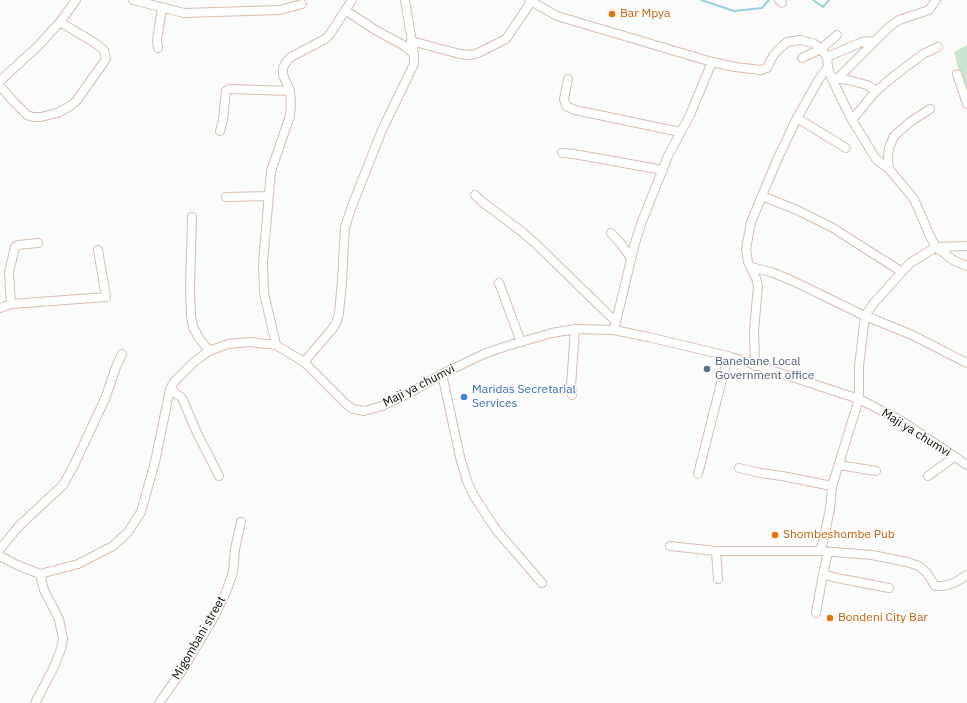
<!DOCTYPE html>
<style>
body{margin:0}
canvas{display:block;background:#fbfbfb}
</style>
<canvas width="967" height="703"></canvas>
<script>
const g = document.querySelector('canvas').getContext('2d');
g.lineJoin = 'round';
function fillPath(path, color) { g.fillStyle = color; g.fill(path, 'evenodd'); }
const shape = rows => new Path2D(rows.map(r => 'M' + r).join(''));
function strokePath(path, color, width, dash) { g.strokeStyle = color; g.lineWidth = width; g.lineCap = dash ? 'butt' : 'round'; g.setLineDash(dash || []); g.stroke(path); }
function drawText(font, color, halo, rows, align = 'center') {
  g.font = font + ' "IBM Plex Sans",sans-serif'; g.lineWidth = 3; g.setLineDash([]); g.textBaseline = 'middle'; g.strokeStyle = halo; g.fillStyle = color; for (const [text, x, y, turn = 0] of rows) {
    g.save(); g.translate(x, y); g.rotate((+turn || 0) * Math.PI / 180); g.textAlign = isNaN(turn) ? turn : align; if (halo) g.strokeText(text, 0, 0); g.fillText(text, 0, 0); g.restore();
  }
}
fillPath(shape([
 [967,45,967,97,966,97,954,52]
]), '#c9e4d0');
strokePath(shape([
 [701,0,734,11,762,8,769,0],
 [813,0,823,7,829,0]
]), '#9bcfe0', 2);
const street = shape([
 [133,0,184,13,280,10,302,4],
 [529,0,557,16,712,62,735,67,761,70,767,68,773,56,778,50,787,42,800,40,813,43,821,49,827,57,828,67,831,77,852,120,876,159,889,169,914,199,930,236,936,247,953,260,967,266],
 [779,0,782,3],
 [345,10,377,31,403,45,414,54],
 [411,41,460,54,471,55,478,53,506,39,531,2],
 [158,48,157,40,162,8],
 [827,57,862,42,874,41],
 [802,58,821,49,837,35],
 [957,74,967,104],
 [834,78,848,80,867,85,872,88,875,92],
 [838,78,889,27,899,20,929,10,936,0],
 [568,79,564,99,566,106,575,110,680,132],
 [0,81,38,46,60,22,76,0],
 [0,86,14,102,27,115,33,117,41,117,60,112,73,104,77,100,106,59,104,50,95,43,60,22],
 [797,118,846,148],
 [852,120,875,92,894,76,923,54,938,47],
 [220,131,223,120,226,91,229,89,290,91],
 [562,153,574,154,663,170],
 [889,169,888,159,889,148,894,136,910,122,930,109],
 [475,195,481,201,521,231,536,244,615,321],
 [762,196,797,210,833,228,902,272],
 [226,197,268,196],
 [192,217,190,288,191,316,193,327,199,338,209,351],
 [611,233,621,244,631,258],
 [751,267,771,272,793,281,865,316,910,334,967,363],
 [499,283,521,342],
 [11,304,106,297,98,250],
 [0,308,11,304,9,272,15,247,18,245,38,243],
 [614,330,635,243,641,224,668,156,690,115,712,62],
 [276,345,264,293,263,263,271,171,290,116,291,104,290,91,283,75,283,68,286,62,291,57,325,39,330,34,352,0],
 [304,362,333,328,337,321,339,313,342,281,345,227,352,206,382,130,414,64,414,54,405,0],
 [755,366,754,331,758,286,756,278,748,262,746,249,751,222,777,160,797,118,819,79,828,67],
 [442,374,460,457,467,481,474,496,497,531,542,583],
 [170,389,182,398,197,433,219,476],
 [572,395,571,386,575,329],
 [839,465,876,471],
 [739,468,760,473,782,476,832,486],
 [698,474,728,356],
 [928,476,954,457],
 [670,546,716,551,820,551,823,542,830,509,832,486,859,399,859,366,865,316,873,304,910,263,936,247,967,246],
 [0,549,19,526,63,485,73,467,105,399,116,367,122,354],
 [716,551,718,579],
 [820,551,872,555,907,562,919,566,927,573,935,586,942,586,954,583,967,575],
 [828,552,823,574,837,578,889,588],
 [0,556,17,565,40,574,78,564,113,546,128,532,141,512,155,462,170,389,174,382,194,362,209,351,228,344,250,342,276,345,294,356,304,362,346,404,353,409,364,411,382,406,413,391,442,374,486,353,507,346,552,333,575,329,614,330,648,337,728,356,859,399,900,420,967,465],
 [816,613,823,574],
 [35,703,53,669,61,649,63,639,59,619,44,590,40,574],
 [159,703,182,671,214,617,226,592,233,572,235,549,241,522]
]);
strokePath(street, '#dbbbad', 10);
strokePath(street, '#fff', 8);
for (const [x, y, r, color] of [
 [612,14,4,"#e8710a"],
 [707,369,4,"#5c6f8a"],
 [464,397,4,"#3f7fe0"],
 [775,535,4,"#e8710a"],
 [830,618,4,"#e8710a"]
]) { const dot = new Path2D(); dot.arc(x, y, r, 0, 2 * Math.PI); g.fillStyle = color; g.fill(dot); strokePath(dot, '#fbfbfb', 1.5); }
drawText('12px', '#c56008', '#fbfbfb', [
 ["Bar Mpya",620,14],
 ["Shombeshombe Pub",783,535],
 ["Bondeni City Bar",838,618]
], 'left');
drawText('12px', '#4e5e75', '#fbfbfb', [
 ["Banebane Local",715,362],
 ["Government office",715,376]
], 'left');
drawText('12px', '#130905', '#fbfbfb', [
 ["Maji ya chumvi",419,386,-27],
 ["Maji ya chumvi",916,433,32],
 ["Migombani street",199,638,-60]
]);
drawText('12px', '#366cbe', '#fbfbfb', [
 ["Maridas Secretarial",472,390],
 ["Services",472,404]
], 'left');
</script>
